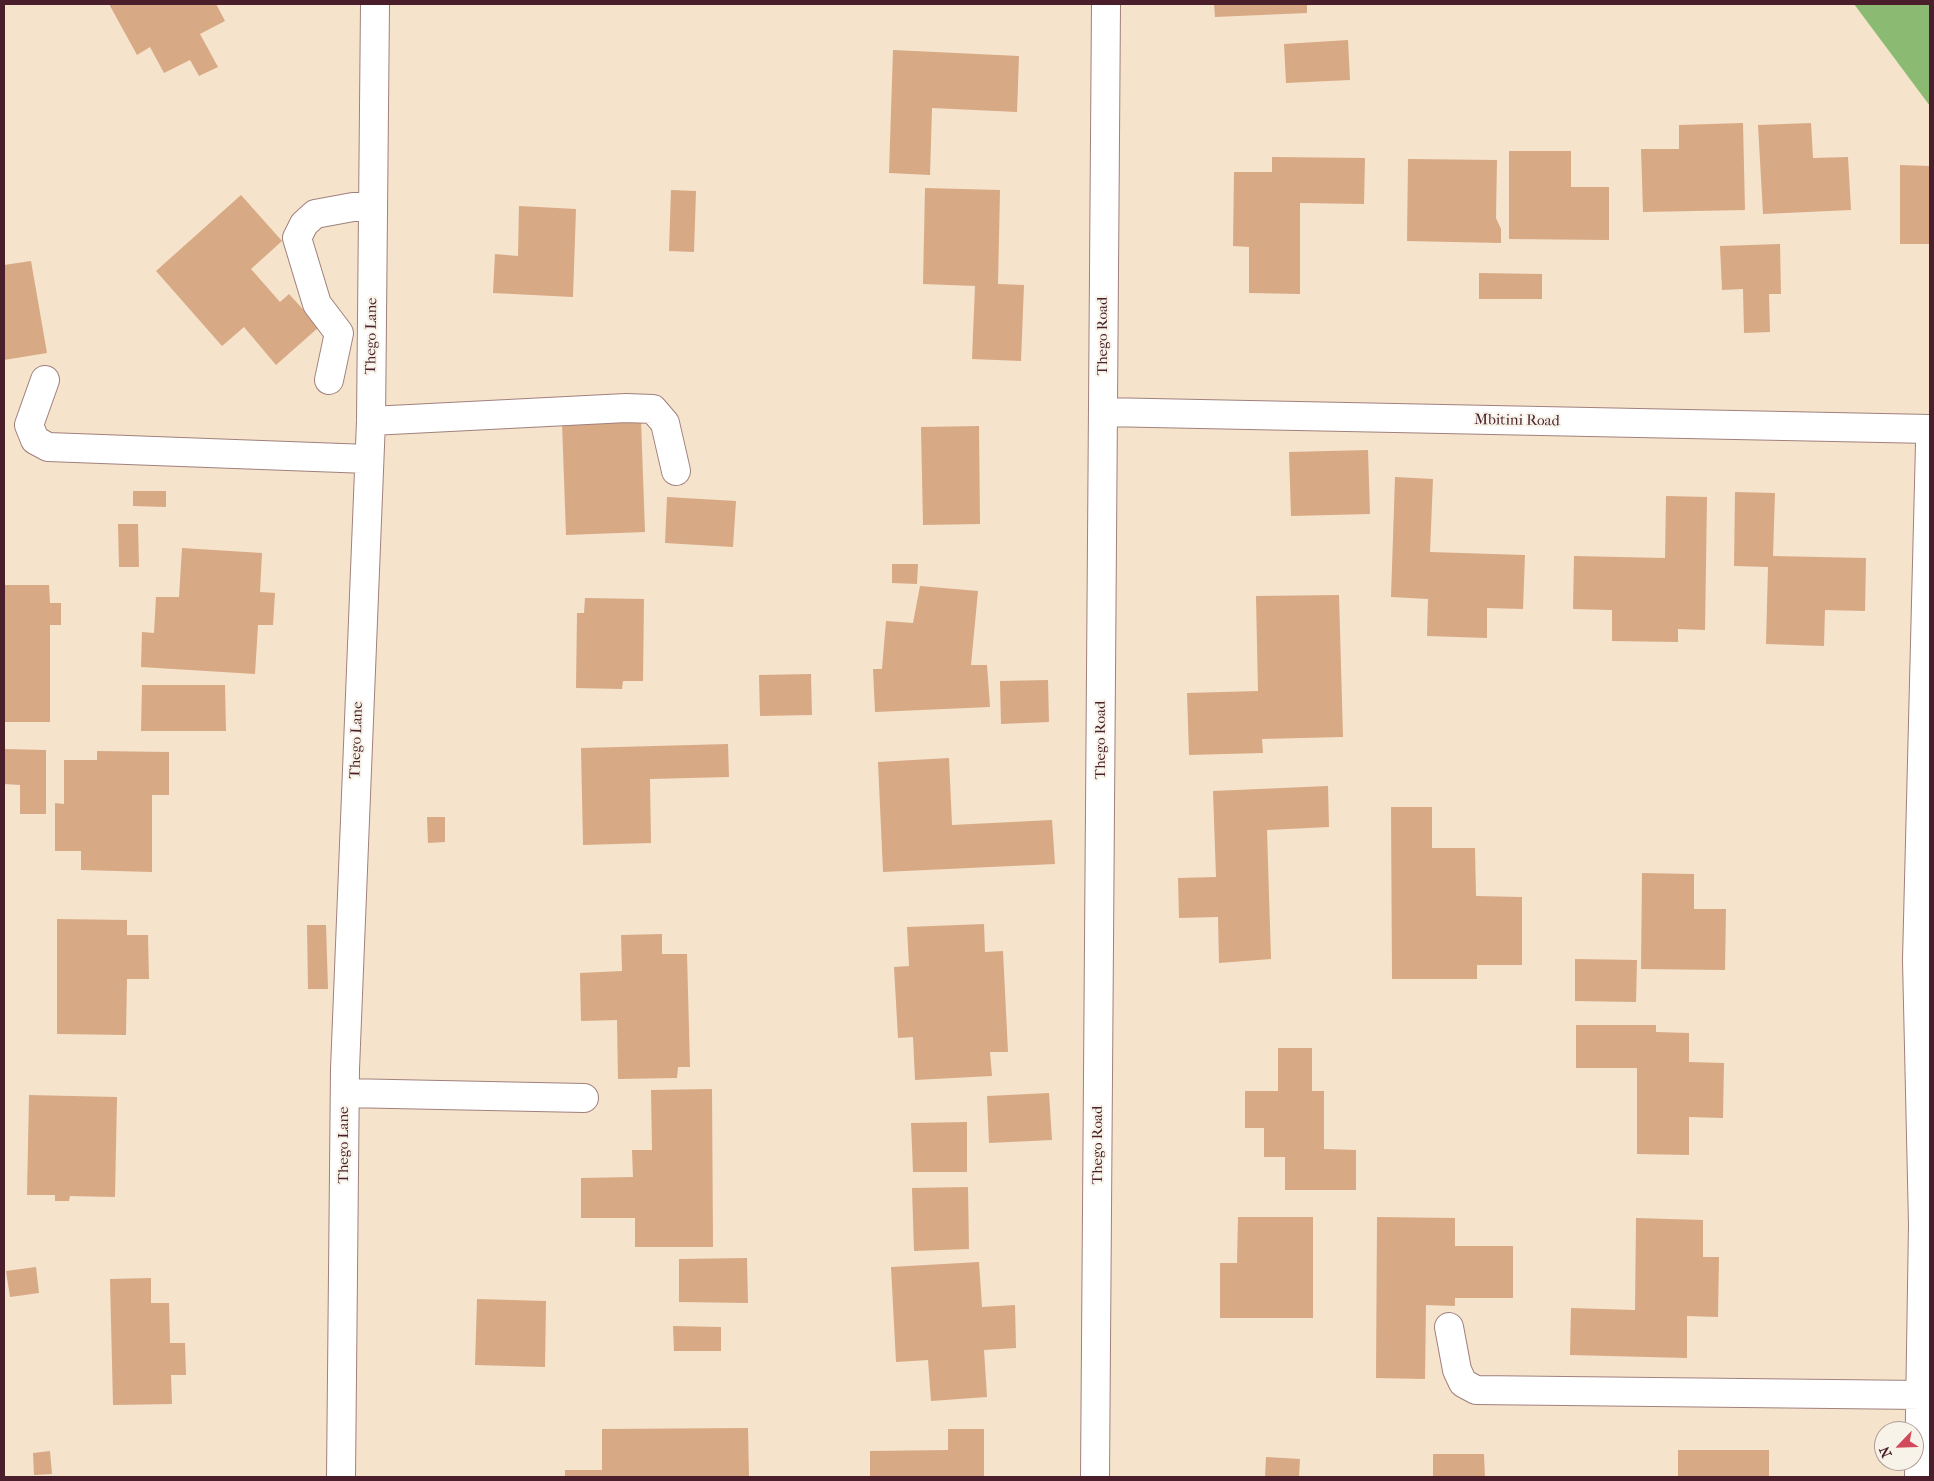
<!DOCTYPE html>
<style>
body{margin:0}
#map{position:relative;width:1934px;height:1481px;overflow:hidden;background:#f5e3cc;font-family:"IM FELL French Canon",serif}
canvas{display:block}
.frame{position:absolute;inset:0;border:5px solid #4a1f2b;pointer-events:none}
.north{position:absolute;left:1874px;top:1421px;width:50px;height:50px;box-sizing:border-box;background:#f7f3e8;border:1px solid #b29e9c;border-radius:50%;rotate:246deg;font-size:14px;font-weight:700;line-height:20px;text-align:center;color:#4a1f2b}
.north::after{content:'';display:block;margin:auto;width:18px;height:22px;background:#d1495b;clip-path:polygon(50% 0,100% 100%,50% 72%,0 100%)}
</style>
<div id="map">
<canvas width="1934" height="1481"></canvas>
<div class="frame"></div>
<div class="north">N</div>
</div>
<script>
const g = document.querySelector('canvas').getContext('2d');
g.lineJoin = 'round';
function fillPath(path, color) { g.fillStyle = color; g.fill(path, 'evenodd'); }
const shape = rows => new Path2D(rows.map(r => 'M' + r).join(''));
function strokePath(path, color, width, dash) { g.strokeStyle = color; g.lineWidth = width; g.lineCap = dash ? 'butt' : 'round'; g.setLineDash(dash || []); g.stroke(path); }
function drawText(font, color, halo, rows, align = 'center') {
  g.font = font + ' "IM FELL French Canon",serif'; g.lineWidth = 4; g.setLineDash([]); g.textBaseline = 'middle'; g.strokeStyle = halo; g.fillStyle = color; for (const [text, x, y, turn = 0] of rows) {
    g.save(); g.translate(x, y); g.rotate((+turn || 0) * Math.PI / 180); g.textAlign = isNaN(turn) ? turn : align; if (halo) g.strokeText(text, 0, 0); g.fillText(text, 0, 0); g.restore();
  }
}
fillPath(shape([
 [1854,4,1930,4,1930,106]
]), '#8bbb73');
fillPath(shape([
 [109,4,216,4,225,21,200,34,218,67,199,76,190,60,164,73,150,47,137,55],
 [1214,4,1307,4,1307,13,1215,17],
 [1348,40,1350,80,1286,83,1284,44],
 [893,50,1019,56,1017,112,932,108,930,175,889,173],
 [1743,123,1745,210,1643,212,1641,149,1679,149,1679,125],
 [1811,123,1813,158,1848,157,1851,210,1763,214,1758,125],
 [1509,151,1571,151,1571,187,1609,187,1609,240,1509,239],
 [1272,157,1365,158,1364,204,1300,203,1300,294,1249,293,1249,247,1233,246,1234,172,1272,172],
 [1408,159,1497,160,1496,218,1501,229,1501,243,1407,241],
 [1900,165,1930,166,1930,244,1900,244],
 [925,188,1000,190,998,284,1024,285,1021,361,972,359,975,286,923,284],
 [671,190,696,191,694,252,669,251],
 [241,195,282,241,251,269,280,302,289,294,319,327,276,365,244,327,222,346,156,271],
 [519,206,576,209,573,297,493,293,495,254,518,256],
 [1780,244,1781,294,1769,294,1770,332,1744,333,1743,289,1722,290,1720,246],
 [31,261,47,353,4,360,4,265],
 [1479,273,1542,274,1542,299,1479,299],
 [641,420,645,532,566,535,562,423],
 [979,426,980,524,923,525,921,427],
 [1368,450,1370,514,1291,516,1289,452],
 [1395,477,1433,479,1430,552,1525,555,1523,609,1487,608,1487,638,1427,636,1428,599,1391,597],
 [133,491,166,491,166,507,133,506],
 [1735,492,1775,493,1773,556,1866,558,1865,611,1825,610,1824,646,1766,644,1768,567,1734,566],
 [1666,496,1707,497,1705,630,1678,629,1678,642,1612,641,1612,610,1573,609,1574,556,1665,558],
 [667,497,736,501,733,547,665,543],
 [118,524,138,524,139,567,119,567],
 [182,548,262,553,260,592,275,593,273,625,258,625,255,674,141,667,142,632,154,633,156,597,179,597],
 [892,564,918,564,917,584,892,583],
 [4,585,49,585,50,603,61,603,61,625,50,625,50,722,4,722],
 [920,586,978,591,971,665,987,665,990,707,875,712,873,669,882,669,886,621,913,623],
 [1339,595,1343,737,1262,739,1263,753,1189,755,1187,693,1258,691,1256,596],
 [585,598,644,599,643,681,623,681,622,689,576,688,577,613,584,613],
 [811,674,812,715,760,716,759,675],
 [1048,680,1049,722,1001,724,1000,681],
 [142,685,225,685,226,731,141,731],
 [728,744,729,777,650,779,651,843,583,845,581,748],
 [4,749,46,750,46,814,20,814,20,785,4,784],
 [97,751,169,752,169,795,152,795,152,872,81,870,81,851,55,851,55,803,64,804,64,760,97,760],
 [949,758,952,825,1052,820,1055,864,883,872,878,762],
 [1328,786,1329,827,1267,830,1271,959,1219,963,1218,917,1179,918,1178,878,1216,877,1213,791],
 [1391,807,1432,807,1432,848,1475,848,1476,896,1522,897,1522,965,1477,965,1477,979,1392,979],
 [427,817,445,817,445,842,428,843],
 [1642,873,1694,874,1694,909,1726,909,1725,970,1641,969],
 [57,919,127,920,127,935,148,935,149,979,127,979,126,1035,57,1034],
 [984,924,985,952,1003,951,1008,1052,990,1052,992,1076,915,1080,913,1037,898,1038,894,967,909,966,907,927],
 [307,925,326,925,328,989,308,989],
 [662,934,662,954,687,954,690,1067,678,1067,677,1078,618,1079,617,1020,581,1021,580,973,622,971,621,935],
 [1575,959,1637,960,1636,1002,1575,1001],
 [1576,1025,1656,1025,1656,1032,1689,1033,1689,1062,1724,1063,1723,1118,1689,1117,1689,1155,1637,1154,1637,1068,1576,1068],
 [1278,1048,1312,1048,1312,1091,1324,1091,1324,1149,1356,1150,1356,1190,1285,1190,1285,1157,1264,1157,1264,1128,1245,1128,1245,1091,1278,1091],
 [712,1089,713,1247,635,1247,635,1218,581,1218,581,1178,633,1177,632,1150,652,1150,651,1090],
 [1049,1093,1052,1140,989,1143,987,1096],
 [29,1095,117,1097,115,1197,70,1196,69,1201,55,1201,55,1195,27,1195],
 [967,1122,967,1172,913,1172,911,1123],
 [968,1187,969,1249,914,1251,912,1188],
 [1238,1217,1313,1217,1313,1318,1220,1318,1220,1263,1237,1263],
 [1377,1217,1455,1218,1455,1246,1513,1246,1513,1298,1455,1298,1455,1306,1426,1305,1425,1379,1376,1378],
 [1636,1218,1703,1220,1703,1257,1719,1257,1718,1317,1687,1316,1687,1358,1570,1355,1571,1308,1635,1310],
 [747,1258,748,1303,679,1302,679,1259],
 [979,1262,982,1307,1015,1305,1016,1348,984,1350,987,1397,931,1401,928,1360,896,1362,891,1267],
 [36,1267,39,1293,10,1297,6,1271],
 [151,1278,151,1303,169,1303,170,1343,185,1343,186,1375,171,1375,172,1404,113,1405,110,1279],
 [477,1299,546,1301,545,1367,475,1365],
 [673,1326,721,1327,721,1351,674,1351],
 [748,1428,749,1477,565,1477,565,1470,602,1470,602,1429],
 [948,1429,984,1429,984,1477,870,1477,870,1451,948,1450],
 [1678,1450,1769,1450,1769,1477,1678,1477],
 [50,1451,52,1474,34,1475,33,1453],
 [1433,1454,1484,1454,1485,1477,1433,1477],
 [1266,1457,1300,1459,1299,1477,1265,1477]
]), '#d8a985');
const minor = shape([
 [45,380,29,425,35,440,48,447,368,459],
 [329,380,339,333,317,304,297,238,304,224,315,214,353,207,373,207],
 [1103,412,1930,429],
 [371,421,626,408,653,409,665,423,676,471],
 [345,1093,584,1098],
 [1449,1327,1457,1370,1463,1383,1476,1390,1921,1395],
 [341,1477,345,1069,371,421,375,4],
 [1095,1477,1106,4],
 [1919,1477,1923,1224,1917,960,1930,444]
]);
strokePath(minor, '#a0817c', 30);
strokePath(minor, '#fff', 28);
drawText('15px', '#4a1f2b', '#f7f3e8', [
 ["Thego Lane",372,336,-89],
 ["Thego Road",1103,336,-90],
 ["Mbitini Road",1517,421,1],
 ["Thego Lane",357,740,-88],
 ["Thego Road",1101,740,-90],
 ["Thego Lane",344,1145,-90],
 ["Thego Road",1098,1145,-90]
]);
</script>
